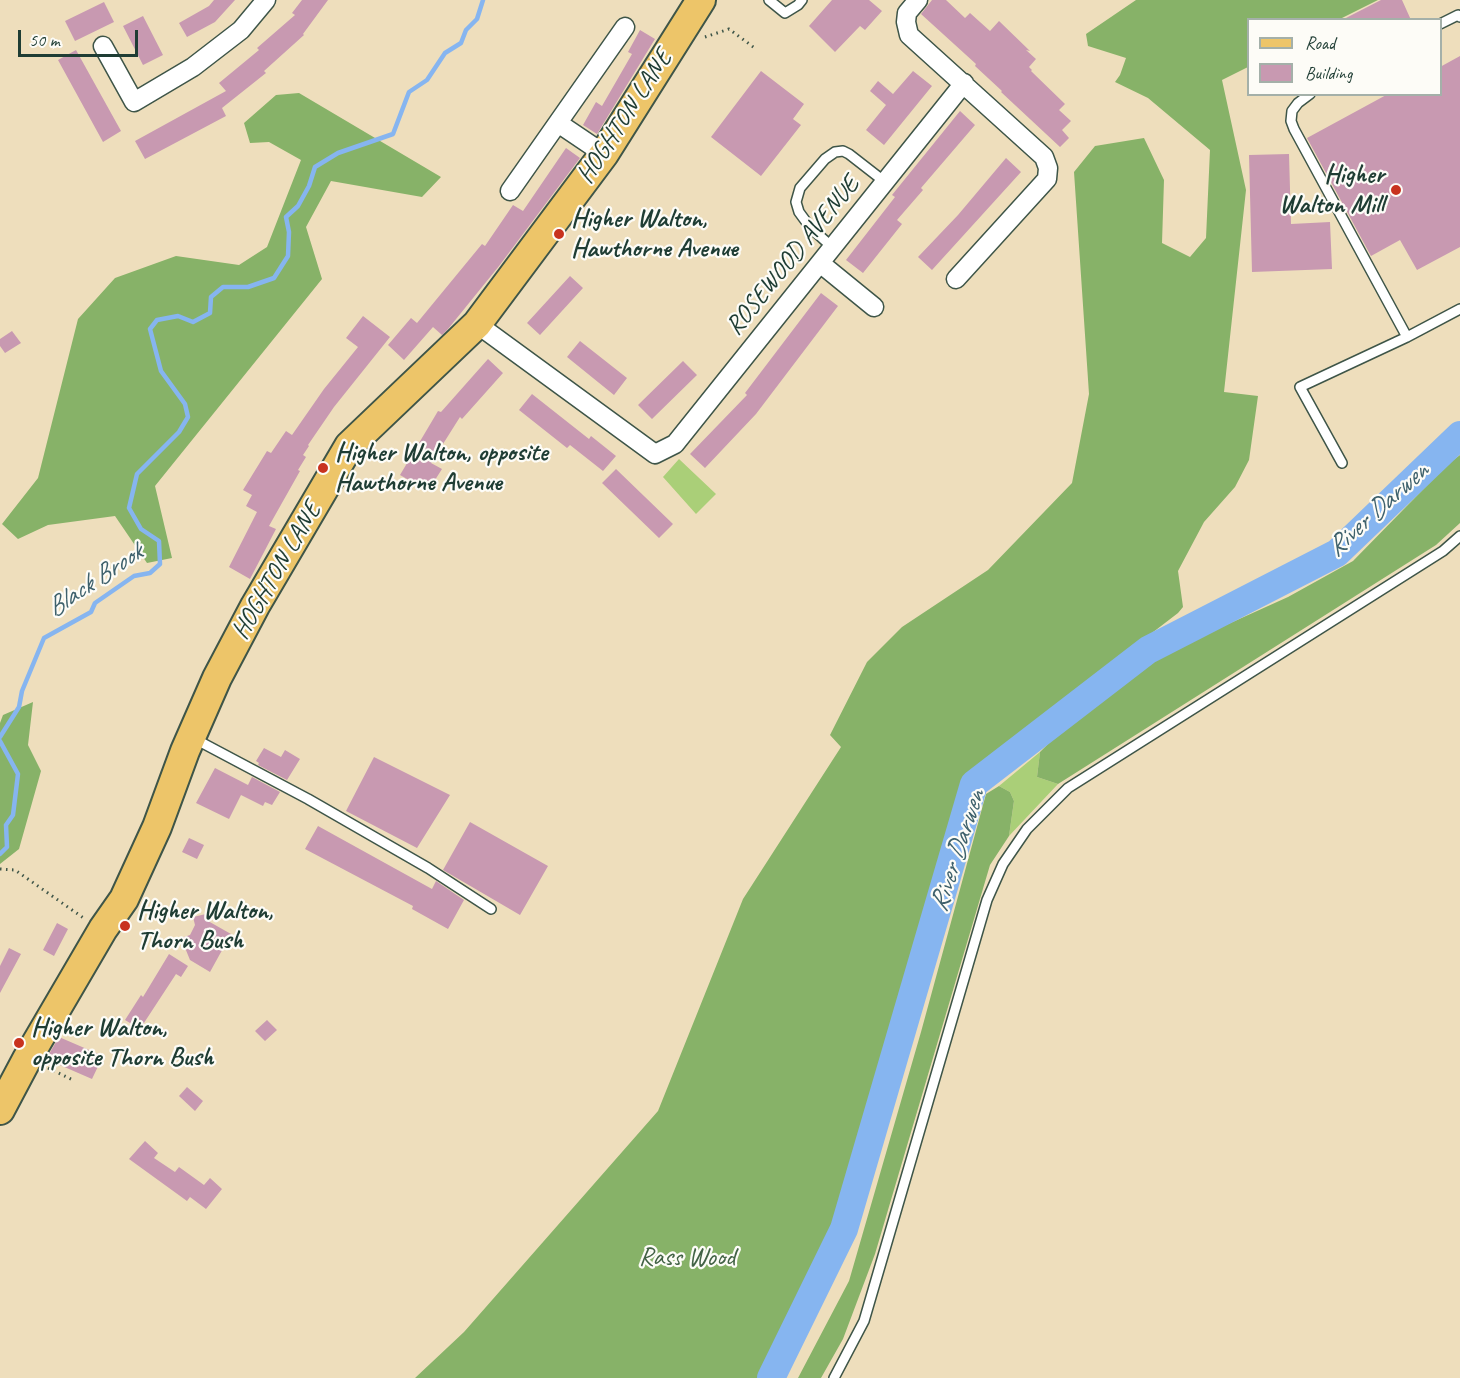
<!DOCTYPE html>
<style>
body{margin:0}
#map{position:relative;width:1460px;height:1378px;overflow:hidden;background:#eedebc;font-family:Caveat,sans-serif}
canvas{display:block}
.legend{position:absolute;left:1247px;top:18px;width:195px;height:78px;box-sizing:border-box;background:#fdfcf7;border:2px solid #a4b0a9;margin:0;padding:8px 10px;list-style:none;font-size:18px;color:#1f3d34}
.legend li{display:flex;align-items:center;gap:12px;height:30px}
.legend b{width:30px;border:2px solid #a4b0a9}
.scale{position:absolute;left:18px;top:30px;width:120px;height:27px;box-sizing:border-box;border:3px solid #1f3d34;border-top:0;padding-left:8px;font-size:18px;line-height:21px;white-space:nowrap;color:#1f3d34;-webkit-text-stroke:4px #fdfcf7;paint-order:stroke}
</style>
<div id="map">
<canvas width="1460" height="1378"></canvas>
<ul class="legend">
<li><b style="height:8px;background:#edc569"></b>Road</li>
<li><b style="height:16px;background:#c899b1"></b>Building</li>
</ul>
<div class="scale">50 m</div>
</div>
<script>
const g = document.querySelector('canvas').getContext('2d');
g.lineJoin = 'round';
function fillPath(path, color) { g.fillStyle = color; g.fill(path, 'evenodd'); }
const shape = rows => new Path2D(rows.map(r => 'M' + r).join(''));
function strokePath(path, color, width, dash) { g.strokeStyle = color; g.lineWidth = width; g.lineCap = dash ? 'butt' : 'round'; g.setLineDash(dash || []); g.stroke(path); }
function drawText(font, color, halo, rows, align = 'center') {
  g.font = font + ' Caveat,sans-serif'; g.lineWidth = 4.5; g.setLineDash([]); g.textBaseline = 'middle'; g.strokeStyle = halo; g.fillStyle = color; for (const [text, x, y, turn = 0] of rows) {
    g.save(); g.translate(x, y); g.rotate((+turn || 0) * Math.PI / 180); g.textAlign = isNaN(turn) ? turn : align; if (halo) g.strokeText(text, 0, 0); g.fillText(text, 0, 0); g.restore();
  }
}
fillPath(shape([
 [679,459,716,494,696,514,663,477],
 [1040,752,1037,777,1058,784,1009,836,1014,801,1010,792,999,786]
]), '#aacf78');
fillPath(shape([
 [1136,0,1378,0,1340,19,1248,20,1248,67,1222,80,1246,190,1224,392,1258,396,1249,460,1235,487,1204,522,1178,571,1183,607,1178,613,963,778,834,1226,762,1378,415,1378,464,1332,658,1111,743,899,841,747,830,735,867,662,902,627,988,570,1072,483,1089,394,1074,172,1095,146,1144,138,1164,180,1162,243,1190,257,1206,238,1210,150,1148,98,1115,82,1120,75,1126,58,1088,46,1086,34],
 [299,93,441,177,422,197,331,181,306,227,322,279,155,486,172,558,147,563,115,516,48,525,18,539,2,524,38,478,78,319,115,278,176,256,239,265,267,247,301,160,269,142,250,143,244,123,276,95],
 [1460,455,1460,523,1436,545,1058,784,1037,777,1040,752,1062,730,1153,658,1288,597,1353,561,1448,464],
 [33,702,28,745,41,771,19,849,0,864,0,723,3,715],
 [999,786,1010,792,1014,801,1009,836,990,865,875,1254,843,1339,821,1378,798,1378,849,1281,921,1032,986,794]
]), '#87b268');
strokePath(shape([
 [0,737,19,707,22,691,44,638,91,612,95,603,134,576,150,573,160,564,159,541,141,529,129,508,137,474,179,432,188,417,185,404,161,371,150,329,157,320,178,316,193,322,210,313,211,297,223,287,248,287,274,278,288,256,289,232,286,217,298,206,309,186,315,167,338,153,393,134,409,92,427,80,445,53,461,43,466,30,477,19,483,0],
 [0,741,18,774,13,815,6,825,7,847,0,854]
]), '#86b5f0', 4.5);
strokePath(shape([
 [771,1378,844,1229,974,784,1148,650,1337,553,1460,435]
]), '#86b5f0', 28);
fillPath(shape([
 [214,0,235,0,215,22,187,37,179,23,209,6],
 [302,0,328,0,303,34,304,35,264,71,266,73,222,108,226,116,145,159,135,141,226,91,219,83,259,50,257,48,295,15,292,13],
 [832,0,869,0,882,11,865,30,860,26,835,52,809,26],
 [932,0,946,0,965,18,970,13,990,31,999,21,1030,51,1026,50,1036,59,1029,67,1032,70,1031,71,1065,104,1059,110,1071,121,1062,130,1069,138,1060,147,1001,92,1002,91,975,66,976,64,921,14],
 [1381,0,1402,0,1411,20,1342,20],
 [104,2,114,22,75,41,65,21],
 [143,16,163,55,143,65,123,26],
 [640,30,655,39,597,134,583,125,596,102,602,106,632,54,628,52],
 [76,50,121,131,103,142,58,60],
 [1460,56,1460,247,1417,270,1400,240,1371,256,1307,138,1388,94,1440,94,1440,67],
 [761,71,804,104,793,119,801,125,761,176,711,137],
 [913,71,932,86,884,145,866,130,886,105,870,91,878,81,893,94],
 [960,111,975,125,921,188,923,190,897,220,902,224,863,273,846,260,895,197,892,195],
 [566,148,580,158,499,266,448,329,442,335,433,327,404,360,388,345,411,318,417,323,482,244,485,246,513,205,523,211],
 [1289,154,1291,224,1330,222,1332,269,1252,272,1249,155],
 [1006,158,1021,172,932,270,918,257,958,215],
 [570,276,583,288,540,335,527,323],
 [821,293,838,306,756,414,705,468,690,454,747,395,745,393],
 [363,316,390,337,334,407,308,445,309,446,303,455,306,457,298,470,300,471,269,526,276,529,250,579,229,567,257,512,246,506,252,495,243,490,267,451,271,453,286,431,292,435,324,389,358,347,346,338],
 [12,331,21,343,5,353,0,346,0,339],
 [580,341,627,378,614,395,567,357],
 [488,359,503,373,462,419,460,417,431,463,442,469,428,491,400,475,438,411,441,412],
 [683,361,697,375,652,419,638,405],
 [532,394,589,439,591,436,616,456,603,471,570,445,567,448,519,410],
 [616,469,673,524,659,538,602,483],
 [264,748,281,757,285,750,300,759,287,780,258,765,259,763,256,761],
 [374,757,450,795,417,848,346,811],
 [215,768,248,785,252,777,280,792,272,805,265,802,263,806,241,795,229,819,196,803],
 [470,822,548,866,520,915,443,870],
 [318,826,432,889,436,881,464,900,448,929,412,909,413,906,305,849],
 [189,838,204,845,197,859,182,852],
 [206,914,208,921,231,934,210,972,190,960,181,938,190,935,195,925,193,917],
 [57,923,68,929,54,956,43,950],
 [9,948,21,954,0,993,0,966],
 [169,954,188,966,181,977,176,974,140,1029,125,1020,141,995,143,997],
 [267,1020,277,1030,265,1041,255,1031],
 [59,1037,103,1056,92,1079,46,1059],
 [187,1087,203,1101,195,1111,179,1096],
 [145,1141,158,1153,154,1158,175,1172,179,1167,204,1185,210,1178,222,1189,206,1209,190,1197,187,1201,129,1159]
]), '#c899b1');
const service = shape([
 [769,0,785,13,798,5,802,0],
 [1440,24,1458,15,1460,17],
 [1310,94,1298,103,1292,111,1291,121,1294,129,1407,337,1460,309],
 [832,247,810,227,799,212,796,202,800,188,825,159,835,152,843,151,849,154,885,182],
 [1342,463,1300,387,1407,337],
 [193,738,308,799,428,868,491,909],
 [834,1378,864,1321,987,900,1003,864,1027,829,1068,788,1443,551,1460,536]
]);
const minor = shape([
 [918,0,907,13,906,22,909,35,1044,157,1048,168,1047,179,956,279],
 [103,46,134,102,193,67,241,30,266,0],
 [558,123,604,154],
 [510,191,625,27],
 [820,263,874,307],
 [477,324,655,454,675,444,964,83]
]);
const primary = shape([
 [0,1110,27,1059,103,929,124,899,157,827,185,751,217,678,255,606,349,446,477,324,604,154,701,0]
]);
strokePath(service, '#3e5548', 12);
strokePath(minor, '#3e5548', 21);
strokePath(primary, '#3e5548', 32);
strokePath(shape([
 [705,37,729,29,756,49],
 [0,869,15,870,85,919],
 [48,1068,75,1081]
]), '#3e5548', 3, [1.5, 4.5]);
strokePath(service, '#fff', 9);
strokePath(minor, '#fff', 18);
strokePath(primary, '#edc569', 28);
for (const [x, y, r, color] of [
 [1396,190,6,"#c8321e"],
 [559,234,6,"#c8321e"],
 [323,468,6,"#c8321e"],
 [125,926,6,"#c8321e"],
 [19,1043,6,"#c8321e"]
]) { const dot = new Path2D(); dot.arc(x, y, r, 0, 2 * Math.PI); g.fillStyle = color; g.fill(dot); strokePath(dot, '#fdfcf7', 2); }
drawText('26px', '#1f3d34', '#fdfcf7', [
 ["HOGHTON LANE",625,117,-57],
 ["ROSEWOOD AVENUE",793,256,-51],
 ["HOGHTON LANE",277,571,-60]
]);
drawText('bold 26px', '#1f3d34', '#fdfcf7', [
 ["Higher",1384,175,"right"],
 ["Walton Mill",1384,205,"right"],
 ["Higher Walton,",571,219],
 ["Hawthorne Avenue",571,249],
 ["Higher Walton, opposite",335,453],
 ["Hawthorne Avenue",335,483],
 ["Higher Walton,",137,911],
 ["Thorn Bush",137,941],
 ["Higher Walton,",31,1028],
 ["opposite Thorn Bush",31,1058]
], 'left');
drawText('26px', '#426245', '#fdfcf7', [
 ["Rass Wood",687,1258]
]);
drawText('italic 27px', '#3e616c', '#fdfcf7', [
 ["River Darwen",1378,510,-42],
 ["Black Brook",95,581,-34],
 ["River Darwen",958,851,-72]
]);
</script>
